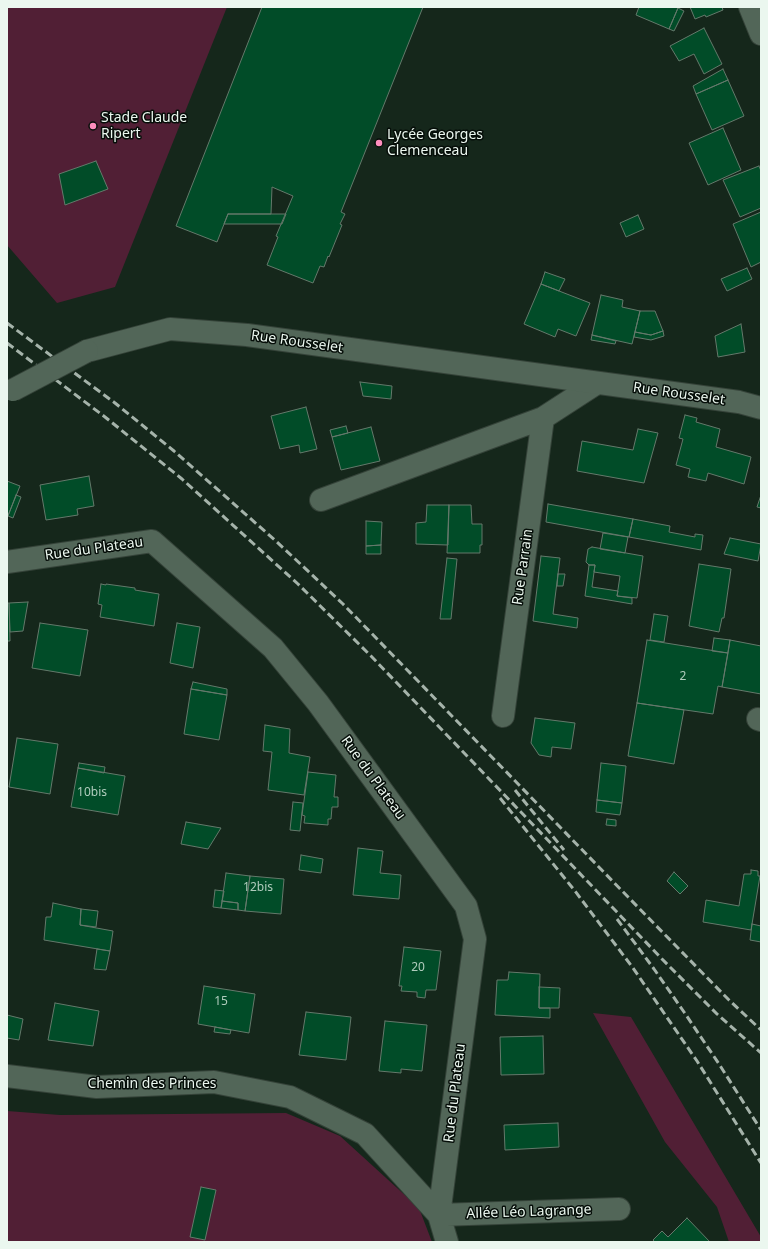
<!DOCTYPE html>
<meta charset="utf-8">
<style>
body{margin:0}
#map{position:relative;width:768px;height:1249px;overflow:hidden;background:#15271b;font-family:"Noto Sans",sans-serif}
canvas{display:block}
.frame{position:absolute;inset:0;border:8px solid #ebf7ef;pointer-events:none}
</style>
<div id="map">
<canvas width="768" height="1249"></canvas>
<div class="frame"></div>
</div>
<script>
const g = document.querySelector('canvas').getContext('2d');
g.lineJoin = 'round';
function fillPath(path, color) { g.fillStyle = color; g.fill(path, 'evenodd'); }
const shape = rows => new Path2D(rows.map(r => 'M' + r).join(''));
function strokePath(path, color, width, dash) { g.strokeStyle = color; g.lineWidth = width; g.lineCap = dash ? 'butt' : 'round'; g.setLineDash(dash || []); g.stroke(path); }
function drawText(font, color, halo, rows, align = 'center') {
  g.font = font + ' "Noto Sans",sans-serif'; g.lineWidth = 3; g.setLineDash([]); g.textBaseline = 'middle'; g.strokeStyle = halo; g.fillStyle = color; for (const [text, x, y, turn = 0] of rows) {
    g.save(); g.translate(x, y); g.rotate((+turn || 0) * Math.PI / 180); g.textAlign = isNaN(turn) ? turn : align; if (halo) g.strokeText(text, 0, 0); g.fillText(text, 0, 0); g.restore();
  }
}
fillPath(shape([
 [7,7,227,7,115,287,57,303,7,245],
 [593,1013,631,1017,761,1237,761,1242,729,1242,717,1207,665,1142],
 [7,1111,60,1115,286,1113,340,1136,419,1208,432,1242,7,1242]
]), '#511f35');
const building = shape([
 [262,7,423,7,341,212,345,214,340,224,342,225,329,257,328,256,324,267,320,266,313,283,267,265,278,237,276,236,293,196,272,187,271,214,228,214,217,242,176,226,262,7],
 [639,7,675,7,678,8,669,29,636,15,639,7],
 [690,7,722,7,723,10,706,17,705,15,695,19,690,7],
 [678,8,684,11,674,31,669,29,678,8],
 [704,28,722,64,704,74,694,54,679,61,670,46,704,28],
 [723,69,728,80,696,94,693,86,723,69],
 [728,80,744,116,712,130,696,94,728,80],
 [723,128,741,170,708,185,689,143,723,128],
 [96,161,108,189,65,205,59,174,96,161],
 [759,166,761,171,761,208,740,217,723,180,759,166],
 [761,212,761,262,751,267,733,224,761,212],
 [228,214,286,214,282,224,224,224,228,214],
 [638,215,644,229,626,237,620,223,638,215],
 [747,268,752,279,727,291,721,279,747,268],
 [545,272,565,279,559,291,541,284,545,272],
 [541,284,590,303,576,336,558,329,555,337,524,324,541,284],
 [601,295,623,300,622,307,640,311,632,344,592,335,601,295],
 [640,311,655,311,663,331,651,335,635,332,640,311],
 [741,324,745,352,718,357,715,336,741,324],
 [663,331,664,336,651,340,634,337,635,332,651,335,663,331],
 [592,335,616,341,615,344,591,340,592,335],
 [360,382,392,386,391,399,363,396,360,382],
 [306,407,317,449,300,453,299,445,280,449,271,416,306,407],
 [685,415,697,418,696,422,720,429,716,447,751,457,744,484,708,473,706,481,688,477,690,469,676,465,683,439,679,438,685,415],
 [346,426,348,433,332,437,330,430,346,426],
 [371,427,380,461,341,470,332,437,371,427],
 [638,429,658,433,644,483,577,471,582,441,633,450,638,429],
 [89,476,94,506,77,509,78,515,46,520,40,485,89,476],
 [7,481,20,486,7,518,7,481],
 [16,495,21,497,13,518,8,516,16,495],
 [761,495,761,508,757,507,761,495],
 [548,504,633,519,629,537,546,522,548,504],
 [427,505,449,505,448,545,416,544,416,523,426,522,427,505],
 [449,505,471,505,472,524,482,524,482,545,480,545,480,553,447,553,449,505],
 [633,519,670,526,669,532,695,537,695,534,703,535,701,550,629,537,633,519],
 [366,521,382,522,381,545,366,546,366,521],
 [603,533,628,537,625,553,600,549,603,533],
 [730,538,761,544,758,561,724,554,730,538],
 [381,545,381,554,366,554,366,546,381,545],
 [592,547,643,556,637,598,617,596,620,576,594,572,595,565,589,565,586,562,588,549,592,547],
 [541,556,560,558,553,614,578,618,577,628,533,621,541,556],
 [447,558,457,559,451,619,440,619,447,558],
 [699,564,731,569,724,618,722,618,719,632,689,626,699,564],
 [589,565,595,565,592,587,618,591,617,596,632,598,632,604,585,596,589,565],
 [558,574,565,574,563,586,557,586,558,574],
 [101,584,106,585,106,584,135,588,135,590,159,594,154,626,100,617,102,605,98,604,101,584],
 [28,602,23,631,10,632,9,603,28,602],
 [7,603,9,603,10,641,7,641,7,603],
 [654,614,668,616,664,642,650,640,654,614],
 [40,623,88,630,80,676,32,668,40,623],
 [177,623,200,627,193,668,170,663,177,623],
 [714,638,730,640,728,653,712,651,714,638],
 [647,640,728,653,722,687,718,686,713,714,637,703,647,640],
 [730,640,761,646,761,694,722,687,730,640],
 [193,682,227,689,227,695,191,689,193,682],
 [191,689,227,695,219,740,184,734,191,689],
 [637,703,684,710,674,764,628,756,637,703],
 [535,718,575,723,571,749,552,747,551,757,539,755,531,743,535,718],
 [265,725,290,729,289,753,310,757,304,795,268,790,272,752,263,751,265,725],
 [17,738,58,744,50,794,9,787,17,738],
 [79,763,105,767,104,773,78,768,79,763],
 [601,763,626,766,622,803,597,800,601,763],
 [78,768,125,776,118,815,71,807,78,768],
 [308,772,336,775,334,797,338,797,338,807,332,807,331,819,328,819,328,825,304,823,305,816,302,815,308,772],
 [597,800,622,803,620,815,596,812,597,800],
 [293,802,303,803,300,831,290,830,293,802],
 [607,819,616,820,616,826,606,825,607,819],
 [186,822,221,828,208,849,181,844,186,822],
 [358,848,383,851,380,873,401,875,399,899,353,895,358,848],
 [301,855,323,859,321,873,299,870,301,855],
 [751,870,758,871,758,876,760,876,751,930,703,922,706,900,739,906,744,874,751,874,751,870],
 [674,872,688,886,680,894,667,881,674,872],
 [226,873,250,876,245,911,238,910,238,903,222,901,226,873],
 [250,876,284,879,281,914,245,911,250,876],
 [215,890,224,891,221,908,213,907,215,890],
 [222,901,238,903,238,910,221,908,222,901],
 [53,903,81,909,80,925,113,931,110,951,44,940,46,917,51,917,53,903],
 [81,909,98,911,96,927,80,925,81,909],
 [752,924,761,926,761,942,750,940,752,924],
 [404,947,441,951,436,990,426,990,425,998,417,997,417,992,401,991,402,986,399,986,404,947],
 [97,949,110,951,106,970,94,969,97,949],
 [509,972,540,974,539,1008,550,1008,550,1018,495,1015,497,980,508,980,509,972],
 [204,986,255,994,249,1033,198,1024,204,986],
 [539,987,560,988,559,1008,539,1008,539,987],
 [55,1003,99,1011,93,1046,48,1040,55,1003],
 [306,1012,351,1017,346,1060,299,1055,306,1012],
 [7,1015,23,1019,19,1040,7,1038,7,1015],
 [385,1021,427,1025,422,1071,401,1069,401,1073,379,1071,385,1021],
 [215,1027,231,1030,230,1034,214,1032,215,1027],
 [543,1036,544,1074,501,1075,500,1037,543,1036],
 [558,1123,559,1147,505,1150,504,1125,558,1123],
 [201,1187,216,1190,205,1240,190,1237,201,1187],
 [687,1218,710,1242,655,1242,653,1240,662,1231,668,1237,687,1218]
]);
fillPath(building, '#014c28');
strokePath(building, '#64796b', 1);
const minor = shape([
 [321,500,543,418,597,383],
 [7,562,152,541,273,648,318,703,466,906,475,939,439,1215,619,1209],
 [503,716,543,418],
 [758,719,761,720],
 [7,1076,97,1087,214,1082,290,1097,365,1134,439,1215,447,1242]
]);
const tertiary = shape([
 [87,351,170,329,247,335,739,402,761,408]
]);
const secondary = shape([
 [750,7,761,34]
]);
strokePath(minor, '#354339', 24);
strokePath(tertiary, '#354339', 24);
strokePath(secondary, '#354339', 24);
strokePath(minor, '#526658', 22);
strokePath(tertiary, '#526658', 22);
strokePath(secondary, '#526658', 22);
strokePath(shape([
 [7,323,115,403,174,451,277,542,343,604,629,898,728,999,761,1030],
 [7,343,105,417,182,479,298,584,371,656,662,959,717,1014,761,1053],
 [515,790,564,850],
 [500,798,575,891,633,968,697,1061,761,1163],
 [617,919,654,969,684,1012,719,1064,761,1130]
]), '#a5b3aa', 3, [8, 4]);
const tertiaryBridge = shape([
 [13,390,87,351]
]);
strokePath(tertiaryBridge, '#354339', 24, []);
strokePath(tertiaryBridge, '#526658', 22);
for (const [x, y, r, color] of [
 [93,126,4,"#fe8ebd"],
 [379,143,4,"#fe8ebd"]
]) { const dot = new Path2D(); dot.arc(x, y, r, 0, 2 * Math.PI); g.fillStyle = color; g.fill(dot); strokePath(dot, '#060e09', 1.5); }
drawText('12px', '#b0ccbd', null, [
 ["2",683,677],
 ["10bis",92,793],
 ["12bis",258,888],
 ["20",418,968],
 ["15",221,1002]
]);
drawText('14px', '#ebf7ef', '#060e09', [
 ["Stade Claude",101,118],
 ["Ripert",101,134],
 ["Lycée Georges",387,135],
 ["Clemenceau",387,151]
], 'left');
drawText('14px', '#ebf7ef', '#060e09', [
 ["Rue Rousselet",297,342,8],
 ["Rue Rousselet",679,394,8],
 ["Rue du Plateau",94,549,-8],
 ["Rue Parrain",523,567,-82],
 ["Rue du Plateau",373,778,54],
 ["Chemin des Princes",152,1084],
 ["Rue du Plateau",455,1093,-83],
 ["Allée Léo Lagrange",529,1212,-2]
]);
</script>
